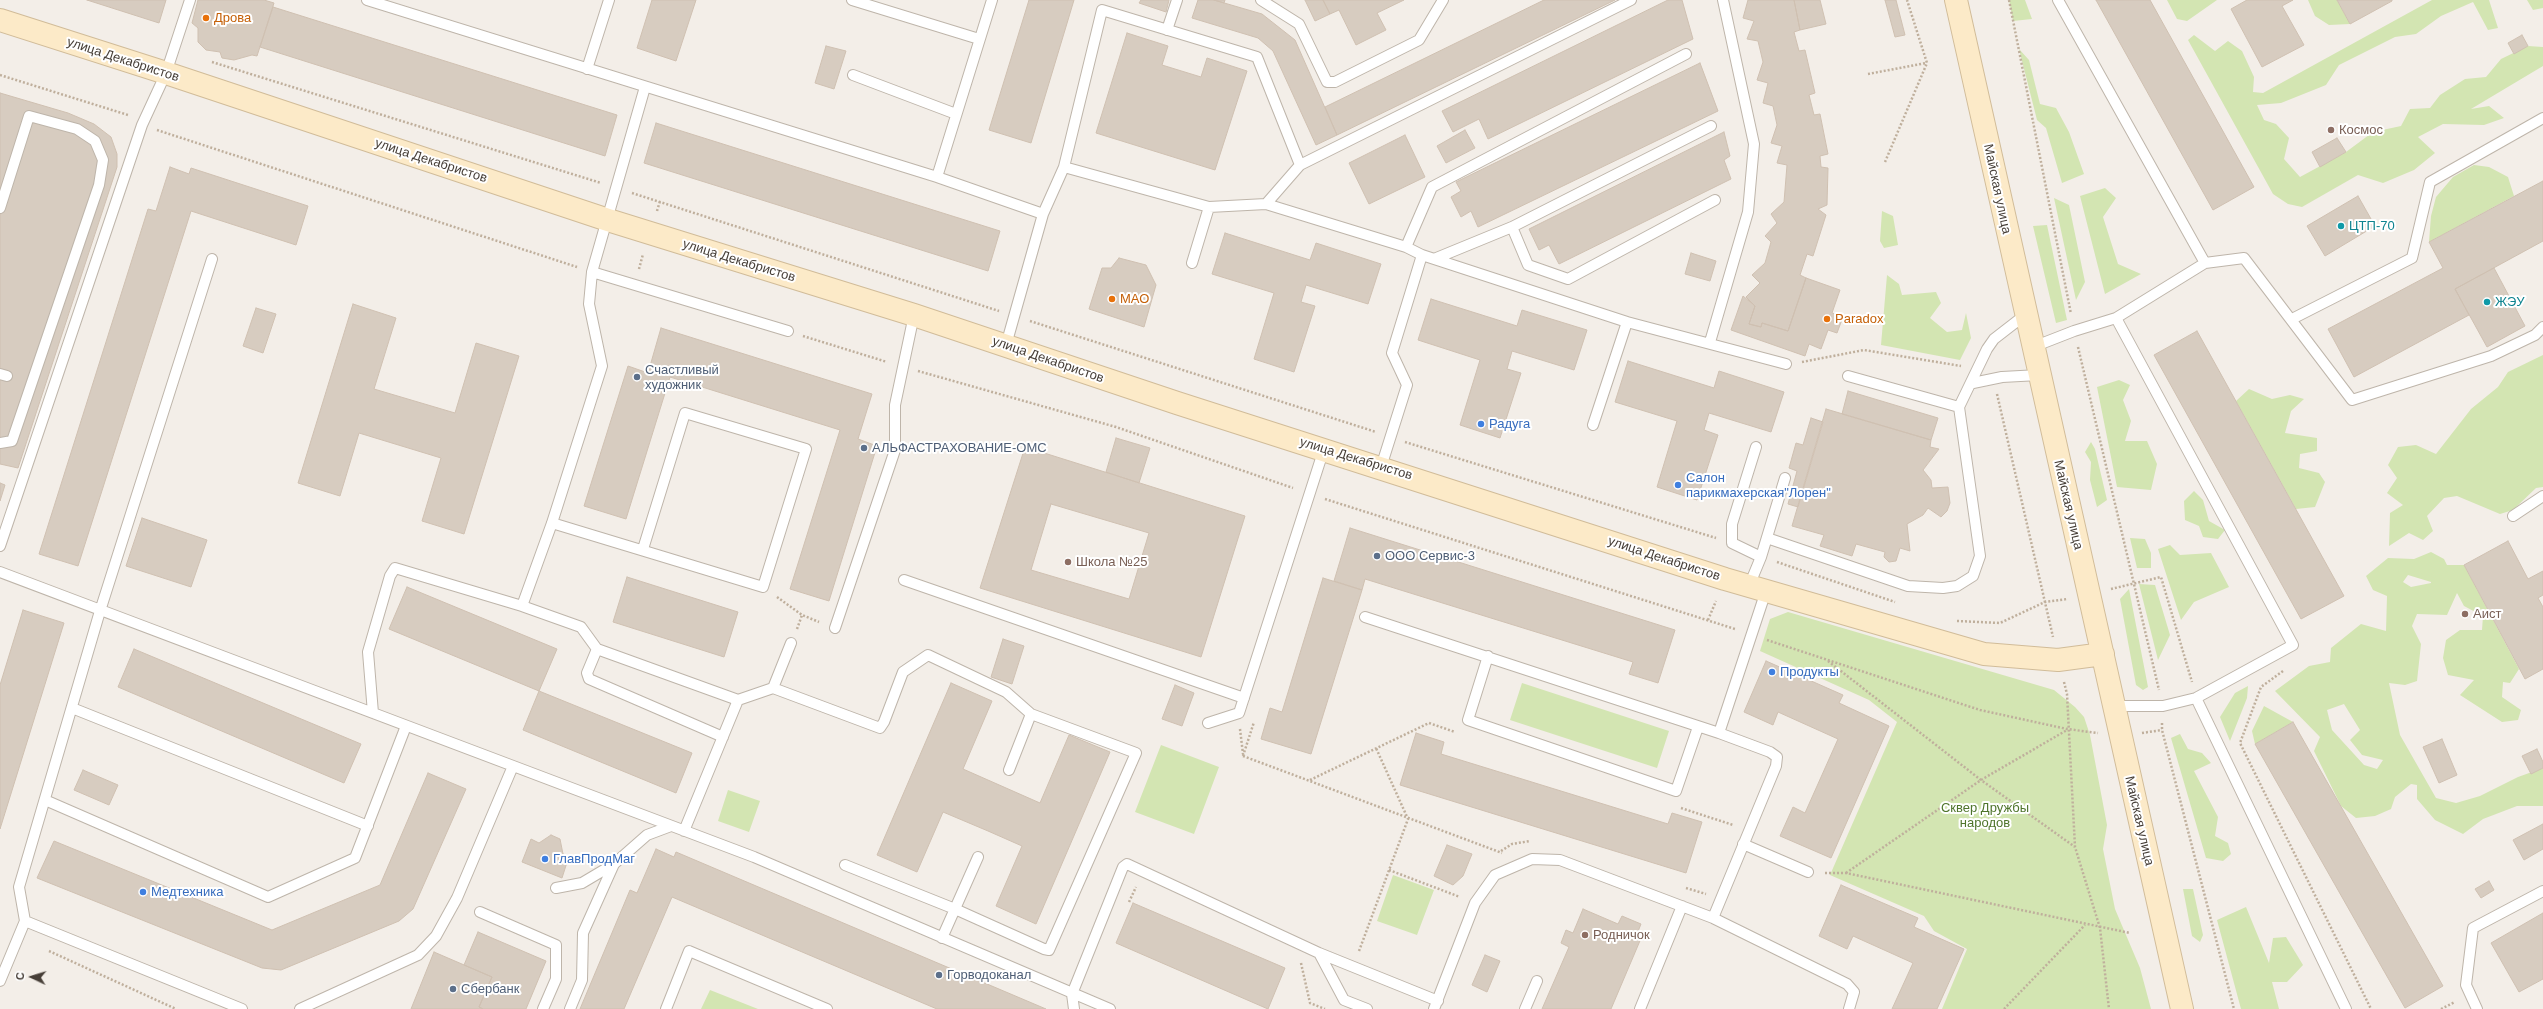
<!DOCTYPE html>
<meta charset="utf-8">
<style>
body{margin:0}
#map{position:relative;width:2543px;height:1009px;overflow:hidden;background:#f3eee8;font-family:Helvetica,sans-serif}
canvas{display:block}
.north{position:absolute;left:12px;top:957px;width:40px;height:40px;-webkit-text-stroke:3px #fff;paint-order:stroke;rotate:274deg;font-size:11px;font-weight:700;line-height:16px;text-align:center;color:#463e37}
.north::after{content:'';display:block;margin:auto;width:14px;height:18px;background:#463e37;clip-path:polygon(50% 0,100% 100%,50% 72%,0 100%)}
</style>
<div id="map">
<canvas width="2543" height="1009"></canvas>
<div class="north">С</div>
</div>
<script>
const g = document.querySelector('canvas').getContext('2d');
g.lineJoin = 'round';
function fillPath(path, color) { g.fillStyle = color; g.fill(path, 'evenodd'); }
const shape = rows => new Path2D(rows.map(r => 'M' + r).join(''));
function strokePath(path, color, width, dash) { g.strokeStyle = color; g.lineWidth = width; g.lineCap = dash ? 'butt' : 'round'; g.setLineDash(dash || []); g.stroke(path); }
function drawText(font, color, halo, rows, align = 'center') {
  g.font = font + ' Helvetica,sans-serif'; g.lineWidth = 4; g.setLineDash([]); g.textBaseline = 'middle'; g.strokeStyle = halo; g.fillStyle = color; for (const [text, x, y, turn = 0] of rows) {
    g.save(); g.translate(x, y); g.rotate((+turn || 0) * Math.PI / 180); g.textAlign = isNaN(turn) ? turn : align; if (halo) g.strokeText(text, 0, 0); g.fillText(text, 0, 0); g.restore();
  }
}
fillPath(shape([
 [2009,0,2025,0,2032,19,2013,21],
 [2167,0,2217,0,2187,21,2177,19],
 [2308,0,2337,0,2350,24,2329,25,2315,16],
 [2432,0,2489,0,2498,28,2488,30,2473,2,2441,16,2416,34,2395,37,2339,65,2326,85,2281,103,2257,105,2264,120,2276,124,2289,138,2284,159,2300,177,2346,152,2373,132,2401,126,2410,109,2430,108,2440,95,2465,79,2486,77,2501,59,2528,46,2543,47,2543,66,2471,109,2489,106,2504,118,2484,125,2443,124,2418,137,2435,153,2414,170,2383,183,2358,175,2302,207,2288,204,2273,194,2188,40,2194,35,2215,51,2228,41,2242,51,2254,77,2253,92,2263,93],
 [2527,0,2543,0,2543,8,2533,10],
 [2019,49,2029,60,2040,104,2056,108,2069,132,2084,174,2062,183,2046,128,2037,120],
 [2474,165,2489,167,2508,177,2514,196,2429,242,2431,216,2436,197,2453,177],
 [2105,188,2116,198,2103,217,2118,264,2141,274,2105,294,2080,196],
 [2054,198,2069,205,2085,282,2076,300],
 [1882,211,1893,216,1898,245,1884,248,1880,241],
 [2047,225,2067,320,2056,323,2033,226],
 [1887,275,1899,284,1902,295,1936,292,1941,303,1930,318,1947,332,1962,330,1966,313,1971,338,1960,360,1881,345],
 [2543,355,2543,487,2536,488,2513,510,2500,514,2457,496,2444,498,2427,516,2433,531,2423,540,2409,533,2389,546,2390,513,2403,505,2387,493,2397,478,2388,465,2398,447,2416,445,2436,454,2471,409,2498,387,2508,372],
 [2119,380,2130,385,2123,400,2131,421,2125,441,2147,441,2157,464,2151,490,2117,487,2097,387],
 [2249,389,2272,399,2290,395,2304,399,2291,411,2285,433,2317,438,2317,451,2300,454,2299,468,2319,473,2325,482,2315,507,2296,509,2236,401],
 [2091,442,2095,449,2107,500,2097,507,2090,480,2091,462,2085,452],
 [2194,491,2203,500,2209,521,2225,530,2218,539,2203,537,2199,526,2185,520,2184,501],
 [2130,538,2145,539,2151,553,2151,568,2137,568],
 [2170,545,2180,555,2211,553,2229,587,2194,602,2181,620,2158,549],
 [2431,552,2444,559,2447,565,2464,565,2519,669,2510,683,2503,682,2502,697,2521,710,2518,720,2502,722,2460,695,2474,680,2448,675,2443,658,2446,640,2460,630,2482,630,2483,616,2464,606,2457,593,2447,615,2417,614,2412,626,2421,644,2417,681,2405,685,2389,683,2400,735,2436,798,2456,803,2480,796,2518,777,2543,768,2543,806,2517,806,2483,819,2463,834,2435,820,2417,799,2417,785,2411,784,2395,797,2391,809,2375,816,2356,818,2341,806,2314,751,2320,737,2275,691,2309,666,2330,662,2331,648,2361,624,2386,631,2387,596,2373,590,2366,576,2388,558,2414,559],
 [2408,575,2431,582,2431,583,2411,587,2403,582],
 [2344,704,2360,730,2350,740,2362,755,2383,760,2377,769,2364,765,2332,730,2327,710],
 [2139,584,2155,585,2170,635,2158,660],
 [2129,589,2148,687,2143,690,2136,685,2120,599],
 [1788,612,2054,690,2075,707,2084,717,2090,735,2107,825,2103,849,2115,909,2140,968,2151,1009,1942,1009,1967,949,1934,931,1924,916,1830,875,1897,722,1869,700,1760,651,1770,619],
 [1522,683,1669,731,1657,768,1510,720],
 [2248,686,2247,698,2230,741,2220,717,2235,693],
 [2264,706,2293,722,2255,744,2252,731],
 [2180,734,2188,749,2202,753,2211,763,2194,771,2218,817,2215,836,2228,843,2231,854,2223,861,2206,858,2171,738],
 [1161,745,1219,767,1194,834,1135,812],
 [728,790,760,801,749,832,718,821],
 [1393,875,1434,890,1417,935,1377,921],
 [2183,889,2193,889,2203,935,2200,942,2192,936],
 [2246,907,2269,963,2273,938,2286,937,2303,965,2287,982,2272,982,2279,1009,2241,1009,2217,920],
 [710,990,758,1009,701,1009]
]), '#d3e5b2');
const building = shape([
 [87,0,166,0,159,23,87,0],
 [198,0,264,0,274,3,257,56,252,55,234,60,222,58,220,52,206,50,198,42,198,28,192,23,198,0],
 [652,0,696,0,676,61,637,48,652,0],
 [1029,0,1074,0,1031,143,989,130,1029,0],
 [1141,0,1169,0,1166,12,1139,3,1141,0],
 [1198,0,1214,0,1262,14,1295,40,1337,135,1316,145,1273,51,1258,38,1192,18,1198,0],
 [1214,0,1225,0,1224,3,1214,0],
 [1305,0,1323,0,1330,14,1315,21,1305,0],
 [1323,0,1404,0,1377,13,1386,30,1356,45,1339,10,1330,14,1323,0],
 [1544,0,1615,0,1337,135,1325,107,1544,0],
 [1668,0,1682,0,1693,39,1488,139,1479,119,1453,132,1442,111,1668,0],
 [1748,0,1794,0,1800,30,1794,32,1799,51,1805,50,1815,93,1809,95,1814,115,1820,114,1828,154,1820,156,1821,167,1828,168,1827,205,1818,209,1826,215,1813,256,1807,254,1800,275,1806,278,1788,331,1762,323,1761,327,1749,324,1755,306,1746,297,1760,283,1752,275,1765,263,1771,242,1765,236,1777,223,1771,214,1784,202,1787,165,1777,163,1782,146,1771,143,1777,125,1773,106,1763,103,1768,83,1757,80,1763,62,1758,41,1747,39,1754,21,1743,18,1748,0],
 [1794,0,1820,0,1826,24,1800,30,1794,0],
 [1885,0,1896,0,1905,35,1895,37,1885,0],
 [2096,0,2150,0,2254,187,2213,210,2096,0],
 [2247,0,2293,0,2282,6,2304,45,2262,67,2231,9,2247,0],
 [2337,0,2392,0,2392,1,2350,24,2337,0],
 [273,7,617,115,605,156,260,47,273,7],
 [1127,33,1168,46,1162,65,1201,77,1207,58,1247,71,1215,170,1096,133,1127,33],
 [2522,35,2528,46,2514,54,2508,43,2522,35],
 [826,46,846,51,834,89,815,83,826,46],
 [1700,63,1718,111,1478,227,1471,211,1461,217,1451,197,1461,191,1456,182,1700,63],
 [0,93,68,113,94,124,111,137,117,154,117,167,18,468,0,464,0,93],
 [656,123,1000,231,988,271,644,163,656,123],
 [1465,130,1475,148,1446,163,1437,146,1465,130],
 [1724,132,1730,156,1724,160,1731,179,1559,264,1549,245,1539,250,1529,229,1724,132],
 [1405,135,1425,177,1369,204,1349,163,1405,135],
 [2337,138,2346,152,2320,167,2312,152,2337,138],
 [170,167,189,174,191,168,308,206,296,245,191,211,78,566,39,554,148,209,156,211,170,167],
 [2543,181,2543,241,2455,289,2469,315,2354,377,2328,329,2443,268,2429,242,2543,181],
 [2358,196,2375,226,2325,256,2307,226,2358,196],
 [1225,233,1310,260,1316,243,1381,264,1368,304,1306,285,1301,302,1315,306,1294,372,1254,359,1274,293,1212,274,1225,233],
 [1691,253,1716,261,1710,281,1685,274,1691,253],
 [1119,258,1146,265,1156,285,1144,327,1089,309,1102,268,1111,268,1119,258],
 [2494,268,2525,326,2487,347,2455,289,2494,268],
 [1806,278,1840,290,1832,313,1843,317,1837,333,1828,330,1821,349,1809,344,1805,356,1731,330,1743,296,1755,306,1749,324,1761,327,1762,323,1788,331,1806,278],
 [1431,299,1517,326,1522,310,1587,330,1574,370,1512,351,1507,369,1521,373,1500,438,1460,425,1480,360,1418,340,1431,299],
 [353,304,396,318,374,389,455,413,476,343,519,356,464,534,422,521,441,458,359,433,340,496,298,483,353,304],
 [256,308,276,314,263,353,243,346,256,308],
 [661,328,872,394,858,439,877,446,829,601,790,589,840,430,670,377,626,519,584,506,628,366,648,373,661,328],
 [2197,331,2344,596,2301,619,2154,355,2197,331],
 [1628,361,1714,388,1719,371,1784,392,1771,432,1709,413,1704,430,1718,435,1697,500,1657,487,1677,421,1615,402,1628,361],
 [1848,391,1938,418,1931,440,1842,414,1848,391],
 [1826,409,1931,440,1930,447,1939,449,1923,470,1931,480,1932,488,1948,487,1950,503,1947,511,1941,517,1928,508,1923,515,1907,524,1910,551,1900,548,1896,561,1889,562,1884,557,1885,552,1856,544,1852,556,1820,546,1824,535,1792,526,1826,409],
 [1811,418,1823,422,1798,507,1788,504,1797,471,1789,468,1796,443,1803,445,1811,418],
 [1116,438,1150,448,1139,483,1106,472,1116,438],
 [1025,447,1245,516,1201,657,980,588,1025,447],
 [1051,504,1149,533,1129,599,1031,570,1051,504],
 [0,483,5,485,0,501,0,483],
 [142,518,207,540,191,587,126,566,142,518],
 [1350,528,1675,630,1658,683,1629,674,1633,662,1620,658,1365,579,1362,590,1334,581,1350,528],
 [2508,541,2528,579,2543,571,2543,595,2538,598,2543,607,2543,669,2525,679,2464,565,2508,541],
 [627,577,738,612,724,657,613,622,627,577],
 [1323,578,1362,590,1311,754,1261,739,1270,708,1282,712,1323,578],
 [407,587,557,649,539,691,389,629,407,587],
 [23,610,64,623,0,829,0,685,23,610],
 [1003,639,1024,646,1012,684,991,677,1003,639],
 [134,649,361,744,344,783,118,687,134,649],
 [1766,661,1843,695,1839,703,1889,726,1831,858,1780,836,1793,807,1805,813,1838,739,1778,712,1773,725,1744,712,1766,661],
 [951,683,992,701,963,769,1040,803,1069,735,1110,752,1036,924,996,906,1022,846,988,831,943,812,917,872,877,855,951,683],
 [1175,685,1194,693,1182,726,1162,719,1175,685],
 [539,691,692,753,676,793,523,730,539,691],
 [2293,722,2443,986,2405,1008,2255,744,2293,722],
 [1416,733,1444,742,1441,754,1668,824,1672,813,1702,822,1686,873,1400,785,1416,733],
 [2442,739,2457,775,2439,783,2423,747,2442,739],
 [2537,749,2543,762,2543,768,2531,774,2522,756,2537,749],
 [83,770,118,785,109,805,74,790,83,770],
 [428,773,466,789,413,909,399,921,281,970,262,968,37,878,54,841,272,930,380,885,428,773],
 [2543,824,2543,849,2524,860,2513,840,2543,824],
 [551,835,560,839,563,854,569,856,562,878,522,862,531,839,539,843,551,835],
 [1447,845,1472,854,1463,876,1453,885,1434,876,1447,845],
 [656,849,674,857,676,852,1046,1009,937,1009,672,897,624,1009,580,1009,630,890,637,893,656,849],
 [2489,881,2494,890,2481,898,2475,889,2489,881],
 [1841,885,1918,918,1914,927,1964,949,1937,1009,1892,1009,1913,963,1853,936,1847,949,1819,936,1841,885],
 [1133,903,1285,968,1268,1009,1116,943,1133,903],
 [1583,909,1618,924,1622,916,1641,924,1637,934,1642,936,1611,1009,1542,1009,1569,947,1561,943,1566,930,1573,933,1583,909],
 [2543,913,2543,979,2519,992,2491,943,2543,913],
 [478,932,546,961,526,1009,483,1009,479,1007,492,977,464,965,478,932],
 [434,952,492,977,479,1007,483,1009,411,1009,434,952],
 [1485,955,1500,961,1487,992,1472,985,1485,955]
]);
fillPath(building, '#d7ccc0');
strokePath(building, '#cfc0b1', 1);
const lane = shape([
 [367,0,937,177,1043,214],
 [852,0,979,39],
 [1261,0,1299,24,1327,82,1335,82,1419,40,1443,0],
 [2058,0,2205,263],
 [1167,30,1177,0],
 [587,69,609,0],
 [853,75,956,114],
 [1064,167,1209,207,1266,204,1406,247,1422,255,1627,322,1786,364],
 [937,177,992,0],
 [1266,204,1300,165,1631,0],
 [0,208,29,116,77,129,95,141,103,160,99,185,12,441,0,443],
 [1512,227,1528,265,1568,279,1715,200],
 [1406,247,1432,187,1686,54],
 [1434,259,1512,227,1711,126],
 [1192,263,1209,207],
 [592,272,788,331],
 [2292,319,2412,258,2430,182,2543,118],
 [1710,342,1748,212,1754,144,1723,0],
 [1006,345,1043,214,1064,167,1102,10,1257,57,1300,165],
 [2033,347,2074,331,2116,318,2205,263,2244,258,2352,400,2491,356,2535,335,2543,327],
 [0,374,7,376],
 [1848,376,1959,407],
 [1973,383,2002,377,2039,375],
 [1593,425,1627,322],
 [1756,447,1732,524,1732,543,1761,557],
 [1381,467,1407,385,1392,353,1422,255],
 [2513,516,2543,496],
 [552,523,763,587,806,449,685,413,643,549],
 [1767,538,1908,586,1943,588,1957,586,1973,576,1980,556,1959,407,1987,349,1994,339,2025,315],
 [0,546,142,125,166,73,190,0],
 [0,572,754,857,1110,1009],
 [904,580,1244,698],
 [1749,586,1761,557,1785,478],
 [522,606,552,523,602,366,589,304,592,272,645,87],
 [1365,617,1719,733,1770,752,1777,757,1776,766,1713,918],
 [835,628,895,450,895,405,914,315],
 [597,649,587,673,589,679,723,737],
 [1488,656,1468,720,1676,791,1698,727],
 [773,688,791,643],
 [2196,698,2346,1009],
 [2115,706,2163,706,2196,698,2293,645,2116,318],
 [72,708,368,826],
 [373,713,368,652,390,576,395,568,522,606,581,627,597,649,738,700,773,688,880,728,884,722,903,672,928,655,1006,692,1031,714,1136,753,1049,950,1044,949,955,909,845,865],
 [1208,723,1239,713,1324,449],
 [1719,733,1766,591],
 [1009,770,1031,714],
 [45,800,268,897,355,858,406,726],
 [684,831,738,700],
 [1743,844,1808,872],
 [556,888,582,883,614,864],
 [480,912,556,945,556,979,543,1009],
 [25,921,242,1009],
 [942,938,978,857],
 [1319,953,1344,1000,1367,1009],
 [0,981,25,921,19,887,100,611,212,259],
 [300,1009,418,955,436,936,457,898,513,766],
 [570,1009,582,980,583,933,614,864,647,835,671,826],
 [666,1009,689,951,827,1009],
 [1074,1009,1072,994,1123,867,1127,864,1319,953,1438,1001],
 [1434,1009,1475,903,1495,875,1532,859,1560,860,1713,918,1847,984,1854,992,1849,1009],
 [1525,1009,1537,981],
 [1640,1009,1682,906],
 [2477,1009,2466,985,2473,928,2543,891]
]);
const secondary = shape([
 [1956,0,2182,1009],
 [0,20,166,73,608,220,914,315,1177,403,1725,579,1984,654,2058,660,2103,654]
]);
strokePath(lane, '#beb5aa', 12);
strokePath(secondary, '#d1bc99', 24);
strokePath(shape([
 [2009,0,2071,314],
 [212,62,601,183],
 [1868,74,1926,63],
 [0,75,128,115],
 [157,130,577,267],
 [1885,162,1927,63,1907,0],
 [632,193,999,311],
 [657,211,660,201],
 [639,269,643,254],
 [1030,321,1376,432],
 [803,336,887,362],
 [2078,347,2159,690],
 [1802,362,1864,350,1961,366],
 [918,371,1116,427,1293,488],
 [1997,394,2053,637],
 [1405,442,1716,538],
 [1325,499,1735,629],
 [1777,562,1895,602],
 [2111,589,2161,577,2192,682],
 [777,597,802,615],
 [1708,620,1716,601],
 [1957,621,2000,623,2045,602,2067,599],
 [797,629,802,615,819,622],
 [1767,640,1980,710,2067,729,2098,733],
 [1828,661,1981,780,2075,847],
 [2283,671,2261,687,2240,743,2371,1009],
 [2064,682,2067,694,2075,847,2100,928,2109,1009],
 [2162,723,2162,730,2234,1009],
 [1240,729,1243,754],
 [2142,733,2162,730],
 [1243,756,1502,853],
 [1243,756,1254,722],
 [1310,780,1429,723,1455,732],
 [1681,808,1733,825],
 [1501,851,1512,844,1530,841],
 [1389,870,1460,897],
 [1825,873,1846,873,2130,933],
 [1846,873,1981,780,2067,730],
 [1686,888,1706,894],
 [1129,902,1136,887],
 [49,951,176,1009],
 [1359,951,1408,819,1376,748],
 [1301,963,1310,1003,1325,1009],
 [2004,1009,2085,925],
 [2441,1009,2455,1002]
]), '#bfaf9c', 2.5, [2, 2]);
strokePath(lane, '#fff', 10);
strokePath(secondary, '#fceac8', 22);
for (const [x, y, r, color] of [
 [206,18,4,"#e8710a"],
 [2331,130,4,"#8d6e63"],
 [2341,226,4,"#0f9aa8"],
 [1112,299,4,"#e8710a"],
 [2487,302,4,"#0f9aa8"],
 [1827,319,4,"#e8710a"],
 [637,377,4,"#5c6f8a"],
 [1481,424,4,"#3f7fe0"],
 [864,448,4,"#5c6f8a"],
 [1678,485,4,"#3f7fe0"],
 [1377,556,4,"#5c6f8a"],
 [1068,562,4,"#8d6e63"],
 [2465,614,4,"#8d6e63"],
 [1772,672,4,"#3f7fe0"],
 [545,859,4,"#3f7fe0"],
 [143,892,4,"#3f7fe0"],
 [1585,935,4,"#8d6e63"],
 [939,975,4,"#5c6f8a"],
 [453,989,4,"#5c6f8a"]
]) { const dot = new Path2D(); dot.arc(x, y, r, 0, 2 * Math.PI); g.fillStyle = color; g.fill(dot); strokePath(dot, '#fff', 1.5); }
drawText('13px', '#c56008', '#fff', [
 ["Дрова",214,18],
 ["МАО",1120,299],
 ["Paradox",1835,319]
], 'left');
drawText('13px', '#463e37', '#fff', [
 ["улица Декабристов",123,60,18],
 ["улица Декабристов",431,161,18],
 ["Майская улица",1997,189,78],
 ["улица Декабристов",739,261,17],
 ["улица Декабристов",1048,360,19],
 ["улица Декабристов",1356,459,17],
 ["Майская улица",2068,505,77],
 ["улица Декабристов",1664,559,18],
 ["Майская улица",2139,821,77]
]);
drawText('13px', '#785e54', '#fff', [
 ["Космос",2339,130],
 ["Школа №25",1076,562],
 ["Аист",2473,614],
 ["Родничок",1593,935]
], 'left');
drawText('13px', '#0d838f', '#fff', [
 ["ЦТП-70",2349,226],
 ["ЖЭУ",2495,302]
], 'left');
drawText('13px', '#4e5e75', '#fff', [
 ["Счастливый",645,370],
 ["художник",645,385],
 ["АЛЬФАСТРАХОВАНИЕ-ОМС",872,448],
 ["ООО Сервис-3",1385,556],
 ["Горводоканал",947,975],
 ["Сбербанк",461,989]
], 'left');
drawText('13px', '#366cbe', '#fff', [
 ["Радуга",1489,424],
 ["Салон",1686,478],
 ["парикмахерская\"Лорен\"",1686,493],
 ["Продукты",1780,672],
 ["ГлавПродМаг",553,859],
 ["Медтехника",151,892]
], 'left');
drawText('13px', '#4f752c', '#fff', [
 ["Сквер Дружбы",1985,808],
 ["народов",1985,823]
]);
</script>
